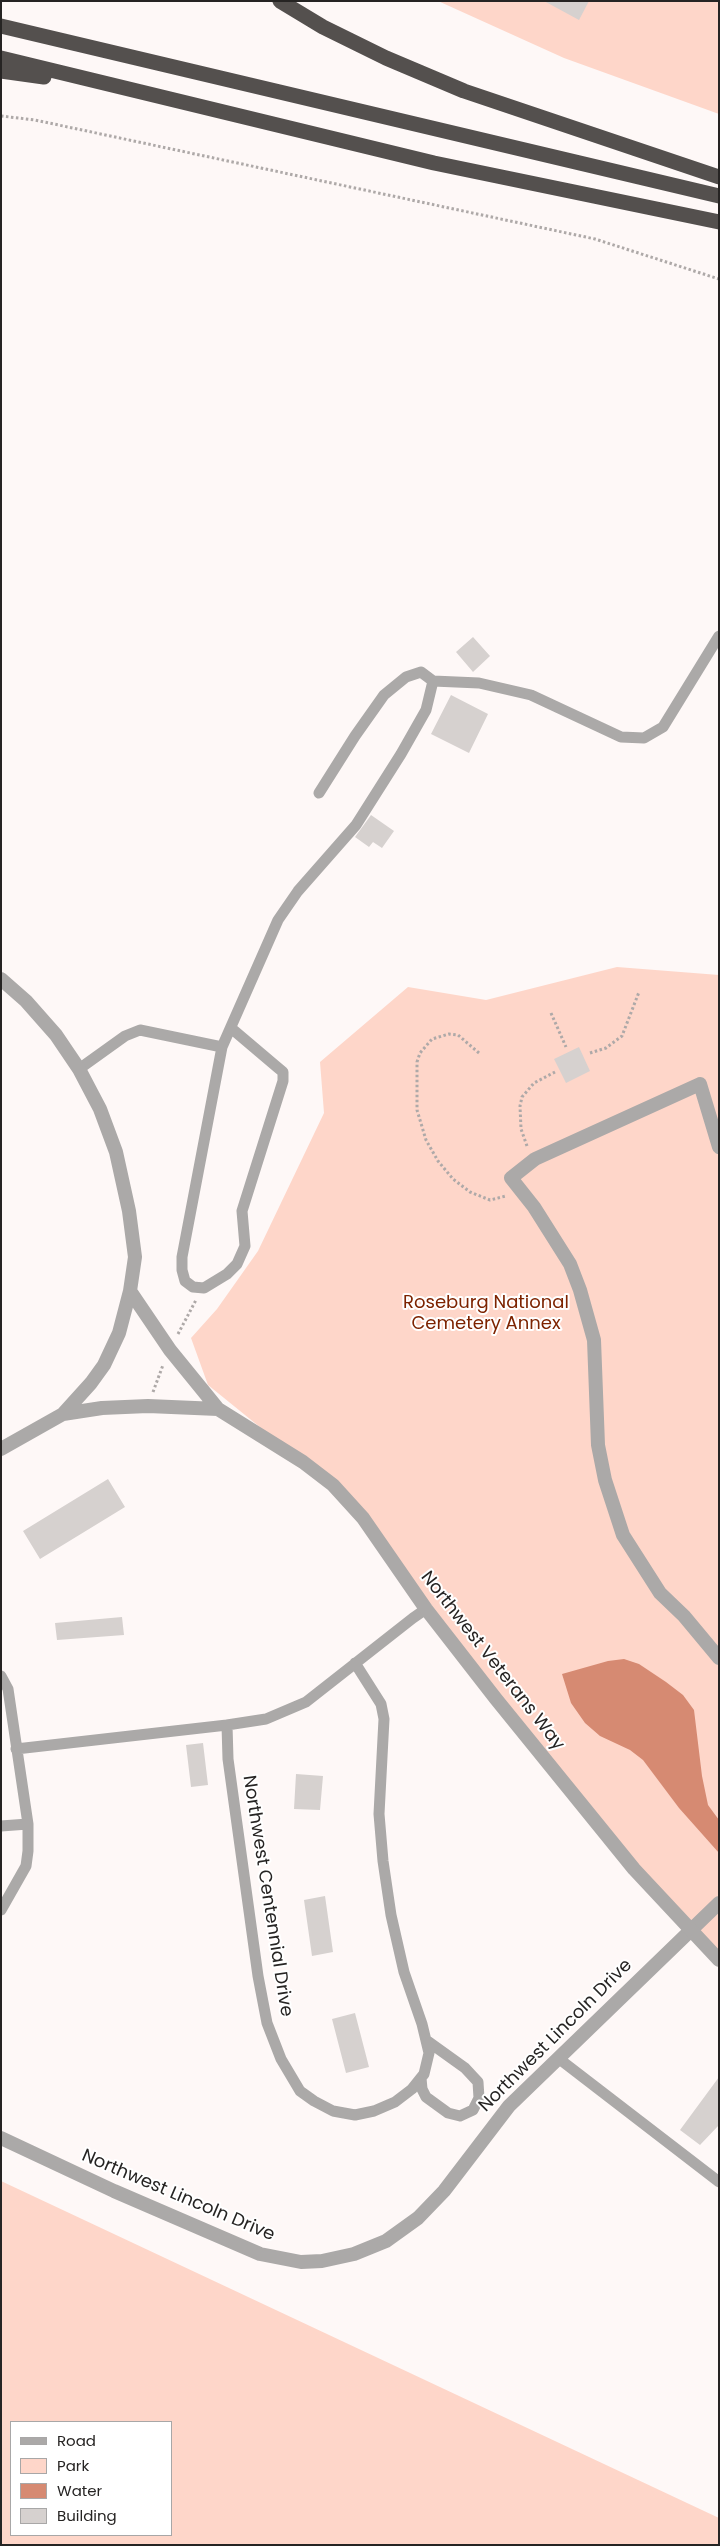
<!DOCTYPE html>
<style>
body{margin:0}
#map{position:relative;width:720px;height:2546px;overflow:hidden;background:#fef8f7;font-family:Poppins,sans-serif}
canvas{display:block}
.frame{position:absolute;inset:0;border:2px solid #262423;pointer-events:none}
.legend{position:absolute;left:10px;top:2421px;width:162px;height:115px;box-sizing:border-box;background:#fff;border:1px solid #a8a7a7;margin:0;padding:6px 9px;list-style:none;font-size:15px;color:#262423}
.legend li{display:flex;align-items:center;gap:10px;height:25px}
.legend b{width:25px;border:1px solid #a8a7a7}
</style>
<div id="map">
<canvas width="720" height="2546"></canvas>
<div class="frame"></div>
<ul class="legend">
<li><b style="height:6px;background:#aba9a8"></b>Road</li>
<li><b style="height:14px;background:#fed6c9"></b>Park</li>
<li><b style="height:14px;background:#d68a72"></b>Water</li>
<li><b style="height:14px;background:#d6d1cf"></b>Building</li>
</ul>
</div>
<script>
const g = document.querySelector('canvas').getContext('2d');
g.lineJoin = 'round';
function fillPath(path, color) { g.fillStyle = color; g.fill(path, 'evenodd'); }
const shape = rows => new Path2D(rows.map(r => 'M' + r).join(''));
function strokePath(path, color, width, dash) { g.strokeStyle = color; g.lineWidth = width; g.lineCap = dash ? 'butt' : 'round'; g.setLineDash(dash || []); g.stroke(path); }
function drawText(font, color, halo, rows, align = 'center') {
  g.font = font + ' Poppins,sans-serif'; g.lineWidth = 4; g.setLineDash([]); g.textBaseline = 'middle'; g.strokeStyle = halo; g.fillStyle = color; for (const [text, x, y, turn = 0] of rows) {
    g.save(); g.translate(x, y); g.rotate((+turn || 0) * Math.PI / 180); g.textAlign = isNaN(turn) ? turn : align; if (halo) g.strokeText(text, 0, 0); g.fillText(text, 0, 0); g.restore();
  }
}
fillPath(shape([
 [438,1,719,1,719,114,564,58],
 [617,967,719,975,719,1960,544,1758,363,1518,303,1462,208,1385,191,1338,217,1309,258,1251,324,1113,320,1062,408,987,486,1000],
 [1,2181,719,2518,719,2545,1,2545],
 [11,2422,171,2422,171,2535,11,2535]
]), '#fed6c9');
fillPath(shape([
 [624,1659,639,1664,666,1682,683,1695,694,1710,702,1776,708,1805,719,1820,719,1853,679,1808,643,1760,630,1750,600,1736,585,1723,571,1703,562,1674,608,1661]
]), '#d68a72');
fillPath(shape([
 [544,1,589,1,579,20],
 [473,637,490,656,473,672,456,652],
 [451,695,488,714,469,753,431,734],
 [371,815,394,831,382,848,373,842,369,847,355,837],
 [579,1047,590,1071,566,1083,554,1059],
 [108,1479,125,1507,40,1559,23,1531],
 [122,1617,124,1635,57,1640,55,1623],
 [203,1743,208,1785,191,1787,186,1745],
 [296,1774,323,1776,320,1810,294,1809],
 [325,1896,333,1952,312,1956,304,1900],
 [355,2013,369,2067,346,2073,332,2019],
 [719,2077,719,2125,700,2145,680,2130]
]), '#d6d1cf');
strokePath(shape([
 [1,116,35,120,595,239,719,279],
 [551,1013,566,1047],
 [479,1053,458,1035,449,1034,432,1039,420,1053,417,1062,417,1110,426,1140,438,1161,453,1179,470,1192,490,1200,506,1196],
 [590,1053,606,1048,622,1036,639,992],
 [527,1146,521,1129,520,1106,522,1097,534,1083,555,1072],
 [178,1334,196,1300],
 [153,1392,163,1365]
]), '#aea9a8', 3, [2.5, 2.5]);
strokePath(shape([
 [433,681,479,683,531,695,621,737,644,738,663,727,719,636],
 [231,1028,277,1067,283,1072,283,1081,242,1211,245,1246,237,1264,227,1274,204,1288,193,1287,185,1281,182,1270,182,1257,222,1047,278,920,298,891,356,825,401,754,426,710,433,681,421,672,406,677,384,695,355,736,319,793],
 [79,1069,125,1036,140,1030,222,1047],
 [355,1663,381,1704,384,1719,379,1814,383,1861,391,1915,404,1972,422,2024,429,2053,424,2074,412,2089,395,2102,374,2111,355,2115,333,2111,314,2101,300,2091,281,2059,267,2023,258,1976,228,1759,227,1725,266,1719,306,1702,413,1618,426,1609],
 [1,1676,8,1689,28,1824,28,1851,26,1866,1,1910],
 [16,1749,227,1725],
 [1,1826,28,1824],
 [558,2058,719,2182],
 [421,2078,422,2089,426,2097,448,2113,460,2116,473,2110,479,2098,478,2082,465,2068,426,2040]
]), '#aba9a8', 11);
strokePath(shape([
 [719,1147,700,1084,535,1159,511,1178,534,1207,570,1264,580,1290,594,1340,598,1445,605,1480,623,1535,660,1593,684,1616,719,1658],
 [1,2138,114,2191,260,2254,301,2262,322,2261,354,2254,386,2241,418,2218,444,2191,509,2106,719,1903]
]), '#aba9a8', 14);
strokePath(shape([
 [1,979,26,1001,56,1035,79,1069,100,1109,116,1152,129,1211,135,1257,130,1291,119,1333,104,1365,91,1383,63,1414,1,1449],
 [218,1409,303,1462,333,1485,363,1518,426,1609,496,1699,634,1869,719,1960],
 [63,1414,102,1408,148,1406,218,1409,170,1350,130,1291]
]), '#aba9a8', 14);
strokePath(shape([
 [280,1,323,27,386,58,464,91,719,177],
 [1,26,719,196],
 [1,58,434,163,719,222],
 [1,71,44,77]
]), '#54504e', 15);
drawText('18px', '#7d2300', '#fff', [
 ["Roseburg National",486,1303],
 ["Cemetery Annex",486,1324]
]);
drawText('18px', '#262423', '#fff', [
 ["Northwest Veterans Way",492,1661,52],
 ["Northwest Centennial Drive",267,1896,81],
 ["Northwest Lincoln Drive",556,2036,-45],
 ["Northwest Lincoln Drive",178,2196,23]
]);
</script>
